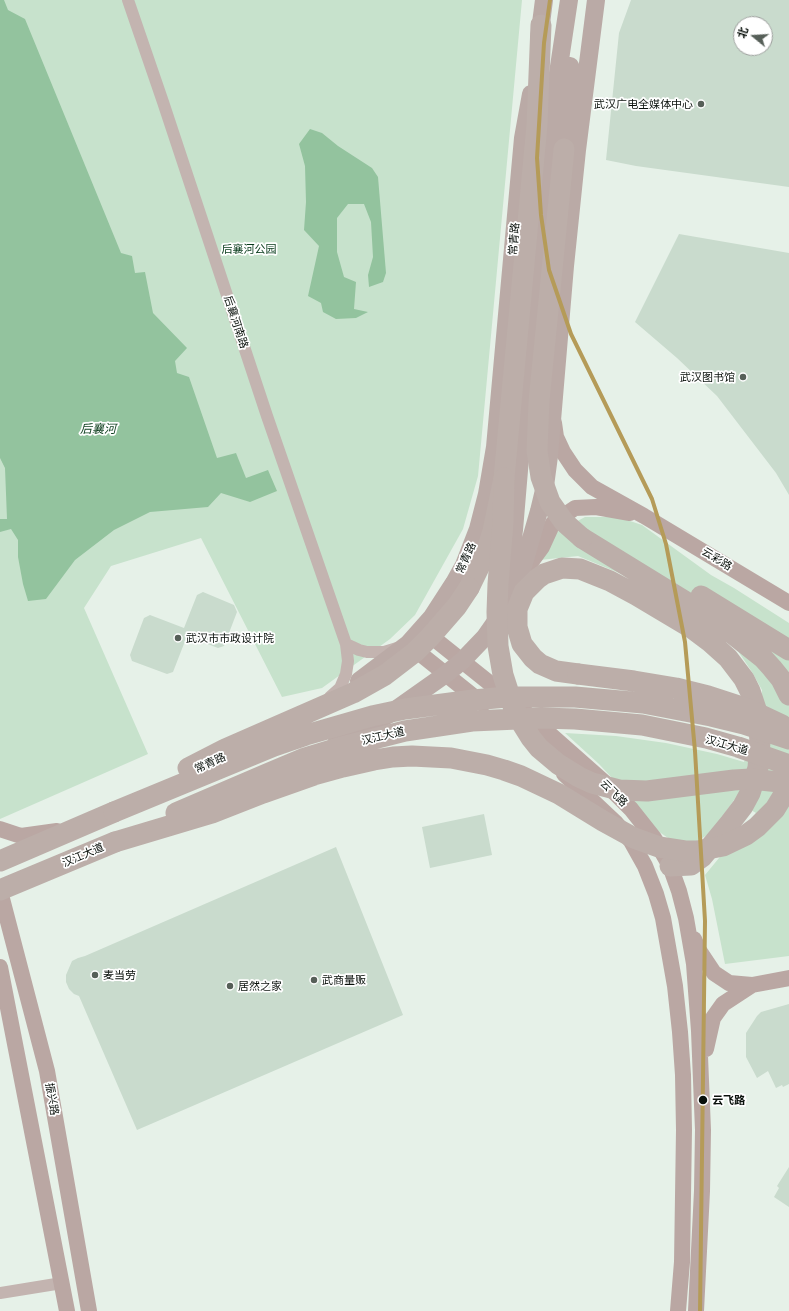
<!DOCTYPE html>
<meta charset="utf-8">
<style>
body{margin:0}
#map{position:relative;width:789px;height:1311px;overflow:hidden;background:#e6f1e8;font-family:Commissioner,"Noto Sans SC",sans-serif}
canvas{display:block}
.north{position:absolute;left:733px;top:16px;width:40px;height:40px;box-sizing:border-box;background:#fff;border:1px solid #9d9f9d;border-radius:50%;rotate:288deg;font-size:11px;font-weight:700;line-height:16px;text-align:center;color:#09100b}
.north::after{content:'';display:block;margin:auto;width:14px;height:18px;background:#565f58;clip-path:polygon(50% 0,100% 100%,50% 72%,0 100%)}
</style>
<div id="map">
<canvas width="789" height="1311"></canvas>
<div class="north">北</div>
</div>
<script>
const g = document.querySelector('canvas').getContext('2d');
g.lineJoin = 'round';
function fillPath(path, color) { g.fillStyle = color; g.fill(path, 'evenodd'); }
const shape = rows => new Path2D(rows.map(r => 'M' + r).join(''));
function strokePath(path, color, width, dash) { g.strokeStyle = color; g.lineWidth = width; g.lineCap = dash ? 'butt' : 'round'; g.setLineDash(dash || []); g.stroke(path); }
function drawText(font, color, halo, rows, align = 'center') {
  g.font = font + ' Commissioner,"Noto Sans SC",sans-serif'; g.lineWidth = 3.5; g.setLineDash([]); g.textBaseline = 'middle'; g.strokeStyle = halo; g.fillStyle = color; for (const [text, x, y, turn = 0] of rows) {
    g.save(); g.translate(x, y); g.rotate((+turn || 0) * Math.PI / 180); g.textAlign = isNaN(turn) ? turn : align; if (halo) g.strokeText(text, 0, 0); g.fillText(text, 0, 0); g.restore();
  }
}
fillPath(shape([
 [0,0,522,0,478,476,463,529,415,615,390,639,322,688,282,697,201,538,111,566,84,608,148,754,0,819],
 [585,517,618,517,642,525,711,575,734,588,789,623,789,956,725,964,712,899,705,875,756,813,734,800,711,833,695,842,671,840,655,829,639,807,599,764,565,733,616,736,666,743,717,754,744,762,762,708,762,690,752,672,736,648,624,575,578,556,540,560,557,532]
]), '#c7e2cc');
fillPath(shape([
 [0,0,4,0,8,10,25,19,121,253,132,256,135,273,145,272,153,313,187,348,175,361,177,373,189,377,217,458,236,453,246,478,268,470,277,491,250,502,221,493,208,507,150,512,114,530,75,560,46,599,28,601,23,584,18,557,18,540,11,529,0,532,0,519,7,519,5,468,0,458],
 [310,129,322,133,338,146,372,168,378,177,386,273,383,282,369,287,368,275,373,257,371,222,364,204,348,204,337,218,337,252,344,277,356,282,354,309,368,312,356,318,336,319,323,312,321,303,308,296,319,246,304,230,306,202,305,166,299,144]
]), '#93c39e');
fillPath(shape([
 [631,0,789,0,789,187,636,166,606,160,619,33],
 [741,24,765,24,765,48,741,48],
 [679,234,789,253,789,495,776,473,717,396,677,358,635,322],
 [203,592,234,605,237,612,224,646,218,648,187,636,173,672,167,674,132,661,130,655,144,618,150,615,184,628,197,595],
 [484,814,492,855,430,868,422,827],
 [336,847,403,1015,137,1130,79,996,74,994,69,989,66,982,66,975,72,961,78,958,85,956],
 [789,1004,789,1084,783,1087,782,1085,776,1088,768,1071,757,1078,746,1057,746,1033,757,1016,761,1012],
 [789,1167,789,1207,774,1197,779,1188,777,1186]
]), '#c9dbcd');
strokePath(shape([
 [128,0,163,102,267,416,346,644,348,661,346,674,340,688,330,697],
 [346,644,359,650,367,652,384,652,397,648],
 [0,1293,62,1283]
]), '#c3b4b0', 12);
strokePath(shape([
 [554,423,556,437,563,452,575,470,592,487,644,516,789,603],
 [523,573,542,547,553,523,575,508,596,507,630,513],
 [422,629,517,705,604,782,631,809,654,838,670,866,679,891,686,918,694,964,699,1031,703,1130,702,1191,696,1311],
 [408,644,483,704],
 [564,774,615,822,631,841,645,866,656,894,663,918,675,986,680,1032,683,1075,684,1130,682,1262,678,1311],
 [0,829,21,836,57,831],
 [0,891,47,1071,89,1311],
 [694,939,698,949,714,973,729,983,752,985,723,1004,713,1018,706,1049],
 [0,967,67,1311],
 [752,985,789,978]
]), '#baa7a3', 16);
strokePath(shape([
 [539,39,544,0],
 [564,149,570,66],
 [508,578,514,530,540,220,555,93,569,0],
 [359,681,408,644,432,617,454,583,464,565,478,529,487,494,495,447,523,138,531,94],
 [336,744,388,715,446,674,462,661,485,637,499,617,520,577,539,511,545,486,549,456,565,266,577,150,596,0]
]), '#baaaa6', 18);
strokePath(shape([
 [582,538,691,605,734,635,763,658,772,668,781,679,789,695],
 [469,588,486,553,493,531,504,478,537,125,541,25],
 [701,596,789,650],
 [578,674,556,671,540,664,533,658,522,644,517,627,517,609,524,592,537,579,544,574,562,568,580,569,610,581,636,595,693,629,709,641,728,658,744,679,750,691,758,715,760,742,758,768,750,793,743,806,730,823,702,857,691,865,670,866],
 [0,861,114,812],
 [0,890,115,842]
]), '#bcaea9', 21);
strokePath(shape([
 [564,149,539,401,537,451,541,477,550,502,564,522,582,538],
 [504,478,503,523,498,584,497,612,498,646,503,675,513,706,521,722,531,738,539,748,558,764,579,777,592,783,619,790,647,791,734,780,751,779,789,783],
 [578,674,634,681,676,688,708,696,748,709,782,725],
 [188,768,225,749,353,693,385,675,415,652,430,637,457,606,469,588],
 [114,812,274,746,306,735,372,716,405,709,473,700,507,697,575,697,643,703,711,716,744,724,789,739],
 [176,813,267,774,305,758,338,748,405,731,472,721,541,718,575,719,642,725,706,738,738,747,789,765],
 [115,842,212,813,263,793,314,775,343,767,374,760,393,757,412,756,451,758,487,765,504,770,521,776,559,794,603,821,634,838,659,847,685,851,697,851,723,846,746,835,757,827,775,809,789,786]
]), '#bcaea9', 21);
strokePath(shape([
 [550,0,544,43,537,158,541,215,549,270,571,334,652,499,666,544,685,642,695,751,705,921,700,1311]
]), '#b59b58', 4);
for (const [x, y, r, color] of [
 [701,104,4,"#565f58"],
 [743,377,4,"#565f58"],
 [178,638,4,"#565f58"],
 [95,975,4,"#565f58"],
 [314,980,4,"#565f58"],
 [230,986,4,"#565f58"],
 [703,1100,5,"#09100b"]
]) { const dot = new Path2D(); dot.arc(x, y, r, 0, 2 * Math.PI); g.fillStyle = color; g.fill(dot); strokePath(dot, '#fff', 1.5); }
drawText('11px', '#09100b', '#fff', [
 ["武汉广电全媒体中心",693,104,"right"],
 ["武汉图书馆",735,377,"right"],
 ["武汉市市政设计院",186,638],
 ["麦当劳",103,975],
 ["武商量贩",322,980],
 ["居然之家",238,986]
], 'left');
drawText('11px', '#09100b', '#fff', [
 ["常青路",514,239,-85],
 ["后襄河南路",236,322,72],
 ["常青路",466,558,-66],
 ["云彩路",717,559,31],
 ["汉江大道",383,736,-13],
 ["汉江大道",727,745,16],
 ["常青路",210,763,-24],
 ["云飞路",614,793,45],
 ["汉江大道",83,855,-23],
 ["振兴路",52,1099,80]
]);
drawText('11px', '#063919', '#fff', [
 ["后襄河公园",249,249]
]);
drawText('bold 11px', '#09100b', '#fff', [
 ["云飞路",712,1100]
], 'left');
drawText('italic 12px', '#114121', '#fff', [
 ["后襄河",98,429]
]);
</script>
